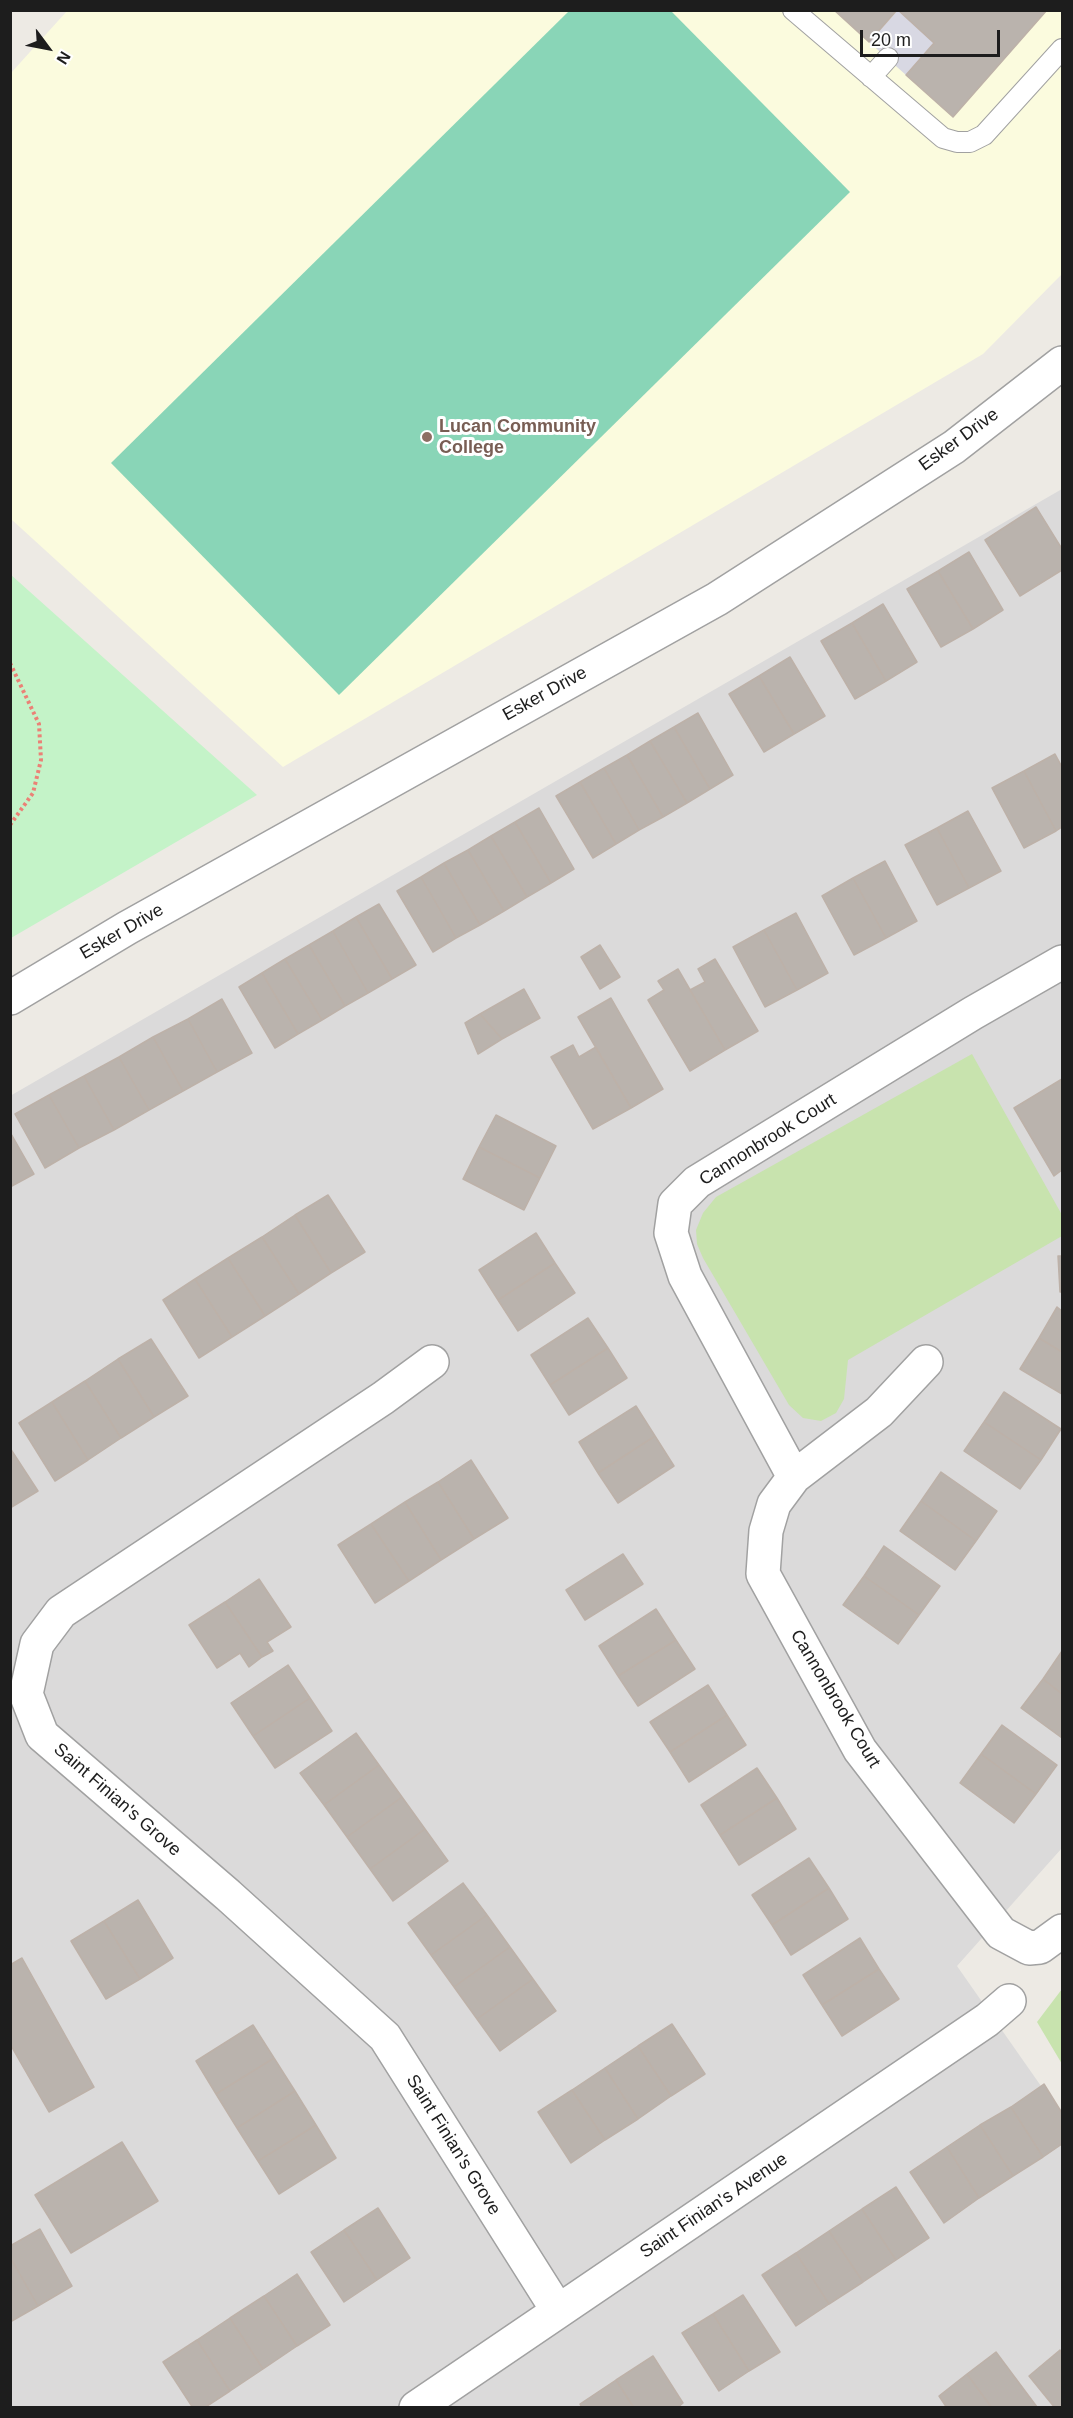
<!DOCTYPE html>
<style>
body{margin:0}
#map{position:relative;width:1073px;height:2418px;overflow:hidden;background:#edeae4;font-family:Arial,sans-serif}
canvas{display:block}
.frame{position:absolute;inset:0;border:12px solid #1d1d1d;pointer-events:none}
.north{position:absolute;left:18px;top:18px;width:60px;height:60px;-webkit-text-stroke:4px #fff;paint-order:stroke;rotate:122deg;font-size:16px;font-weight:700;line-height:24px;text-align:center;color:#1d1d1d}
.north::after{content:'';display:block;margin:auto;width:21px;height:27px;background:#1d1d1d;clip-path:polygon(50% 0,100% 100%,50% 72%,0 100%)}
.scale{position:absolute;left:860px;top:30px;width:140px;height:27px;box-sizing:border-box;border:3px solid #1d1d1d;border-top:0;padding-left:8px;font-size:18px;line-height:21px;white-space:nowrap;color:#1d1d1d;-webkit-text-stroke:4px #fff;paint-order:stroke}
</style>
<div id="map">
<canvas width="1073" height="2418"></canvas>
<div class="frame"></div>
<div class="north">N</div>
<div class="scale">20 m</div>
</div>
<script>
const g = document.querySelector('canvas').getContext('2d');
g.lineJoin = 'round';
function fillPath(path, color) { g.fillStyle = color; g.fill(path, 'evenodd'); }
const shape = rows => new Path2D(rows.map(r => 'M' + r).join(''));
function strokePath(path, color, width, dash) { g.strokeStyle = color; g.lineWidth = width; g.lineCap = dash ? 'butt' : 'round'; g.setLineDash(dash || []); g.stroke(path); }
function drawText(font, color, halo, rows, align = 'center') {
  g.font = font + ' Arial,sans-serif'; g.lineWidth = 6; g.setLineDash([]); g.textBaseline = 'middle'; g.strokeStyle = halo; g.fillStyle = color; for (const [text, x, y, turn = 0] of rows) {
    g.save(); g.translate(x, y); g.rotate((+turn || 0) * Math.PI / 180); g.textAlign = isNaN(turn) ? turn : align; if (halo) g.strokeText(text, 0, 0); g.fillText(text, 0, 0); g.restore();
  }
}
fillPath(shape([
 [1062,489,1062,1848,957,1966,1062,2116,1062,2407,11,2407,10,1096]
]), '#dbdada');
fillPath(shape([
 [67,11,1062,11,1062,274,983,354,283,767,11,519,11,73]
]), '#fbfbde');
fillPath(shape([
 [972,1054,1062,1215,1062,1236,848,1360,844,1399,836,1413,821,1421,803,1418,789,1405,703,1258,697,1244,696,1230,703,1213,716,1197],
 [1062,1989,1062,2064,1037,2022]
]), '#c8e3ae');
fillPath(shape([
 [10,574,257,795,11,938,10,938]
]), '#c4f3c8');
fillPath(shape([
 [569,11,671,11,850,192,339,695,111,463]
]), '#89d5b7');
fillPath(shape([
 [898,10,934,43,906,75,869,42]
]), '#d8d8e3');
const building = shape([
 [834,10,897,10,869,42,834,10],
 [898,10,1047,10,953,117,906,75,934,43,898,10],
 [1036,507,1062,549,1062,570,1020,596,985,540,1036,507],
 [969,552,1003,610,973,629,938,571,969,552],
 [938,571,973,629,941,647,907,589,938,571],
 [883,604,917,662,886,681,852,623,883,604],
 [852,623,886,681,855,699,821,641,852,623],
 [790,657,825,716,794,734,759,676,790,657],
 [759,676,794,734,764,752,729,694,759,676],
 [698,713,733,775,710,789,674,727,698,713],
 [674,727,710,789,687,803,650,741,674,727],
 [650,741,687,803,663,817,627,755,650,741],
 [1055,754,1062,767,1062,827,1056,831,1024,771,1055,754],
 [627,755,663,817,639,830,604,768,627,755],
 [604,768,639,830,616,844,580,782,604,768],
 [1024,771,1056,831,1024,848,992,788,1024,771],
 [580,782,616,844,593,858,556,796,580,782],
 [539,808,574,869,551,883,515,822,539,808],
 [968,811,1001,871,969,888,937,828,968,811],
 [515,822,551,883,527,897,491,836,515,822],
 [937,828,969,888,937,905,905,845,937,828],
 [491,836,527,897,504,911,468,850,491,836],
 [468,850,504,911,480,925,444,863,468,850],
 [885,861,917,921,886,938,853,878,885,861],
 [444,863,480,925,456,938,421,877,444,863],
 [421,877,456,938,433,952,397,891,421,877],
 [853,878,886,938,854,955,822,896,853,878],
 [379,904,416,965,392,979,356,917,379,904],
 [796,913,828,973,797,990,764,930,796,913],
 [356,917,392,979,368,993,333,931,356,917],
 [764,930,797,990,765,1007,733,947,764,930],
 [333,931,368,993,345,1006,309,945,333,931],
 [309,945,345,1006,322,1020,285,959,309,945],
 [600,945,620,977,600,989,581,957,600,945],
 [285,959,322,1020,298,1034,262,973,285,959],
 [715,959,758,1031,725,1050,690,990,705,982,698,969,715,959],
 [678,969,725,1050,690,1071,648,1000,664,990,658,981,678,969],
 [262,973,298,1034,275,1048,239,987,262,973],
 [524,989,540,1018,502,1039,480,1014,524,989],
 [611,998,663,1089,631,1108,578,1017,611,998],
 [222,999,252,1053,217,1072,188,1019,222,999],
 [480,1014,502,1039,478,1054,465,1023,480,1014],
 [188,1019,217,1072,183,1091,153,1037,188,1019],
 [153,1037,183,1091,149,1110,119,1057,153,1037],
 [573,1045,579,1057,596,1047,631,1108,593,1129,551,1057,573,1045],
 [119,1057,149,1110,114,1130,84,1076,119,1057],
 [84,1076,114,1130,79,1148,49,1095,84,1076],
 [1062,1079,1062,1170,1054,1176,1014,1108,1062,1079],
 [49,1095,79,1148,45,1168,15,1114,49,1095],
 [496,1115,556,1146,540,1178,479,1147,496,1115],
 [10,1132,34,1174,10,1187,10,1132],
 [479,1147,540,1178,524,1210,463,1179,479,1147],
 [328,1195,365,1252,331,1273,295,1215,328,1195],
 [295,1215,331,1273,299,1294,262,1237,295,1215],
 [536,1233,555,1263,498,1300,479,1270,536,1233],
 [262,1237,299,1294,265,1316,228,1258,262,1237],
 [1058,1256,1062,1256,1062,1292,1060,1292,1058,1256],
 [228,1258,265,1316,232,1337,195,1279,228,1258],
 [555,1263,575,1293,518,1331,498,1300,555,1263],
 [195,1279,232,1337,199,1358,163,1300,195,1279],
 [1057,1307,1062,1311,1062,1352,1039,1338,1057,1307],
 [588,1318,608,1348,550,1385,531,1355,588,1318],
 [1039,1338,1062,1352,1062,1394,1020,1369,1039,1338],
 [151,1339,188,1396,154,1417,118,1359,151,1339],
 [608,1348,627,1378,569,1415,550,1385,608,1348],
 [118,1359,154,1417,121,1438,85,1381,118,1359],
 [85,1381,121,1438,88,1460,52,1402,85,1381],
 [1004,1392,1061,1429,1041,1460,984,1422,1004,1392],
 [52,1402,88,1460,55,1481,19,1423,52,1402],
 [636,1406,655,1436,598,1473,579,1442,636,1406],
 [984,1422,1041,1460,1020,1489,964,1451,984,1422],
 [655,1436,674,1466,618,1503,598,1473,655,1436],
 [10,1448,38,1491,10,1508,10,1448],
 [471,1460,508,1518,474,1539,438,1482,471,1460],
 [941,1472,997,1511,976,1541,921,1501,941,1472],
 [438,1482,474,1539,441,1560,405,1502,438,1482],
 [921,1501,976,1541,955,1570,900,1531,921,1501],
 [405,1502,441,1560,409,1581,371,1524,405,1502],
 [371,1524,409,1581,375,1603,338,1545,371,1524],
 [884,1546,940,1586,919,1615,864,1576,884,1546],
 [623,1554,643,1584,585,1620,566,1590,623,1554],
 [864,1576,919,1615,898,1644,843,1605,864,1576],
 [259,1579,291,1627,267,1642,273,1651,262,1657,225,1602,259,1579],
 [225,1602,262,1657,249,1667,240,1653,217,1668,189,1625,225,1602],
 [656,1609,676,1640,618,1676,599,1646,656,1609],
 [676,1640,695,1669,638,1706,618,1676,676,1640],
 [1062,1651,1062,1694,1043,1679,1062,1651],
 [288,1665,310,1698,253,1736,231,1703,288,1665],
 [1043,1679,1062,1694,1062,1738,1021,1708,1043,1679],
 [708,1685,727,1715,670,1752,650,1722,708,1685],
 [310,1698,332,1731,275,1768,253,1736,310,1698],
 [727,1715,746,1745,689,1782,670,1752,727,1715],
 [1002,1725,1057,1765,1036,1794,981,1754,1002,1725],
 [356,1733,379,1765,324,1805,300,1773,356,1733],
 [981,1754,1036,1794,1014,1823,960,1783,981,1754],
 [379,1765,402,1797,347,1837,324,1805,379,1765],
 [757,1768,777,1798,720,1835,701,1805,757,1768],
 [402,1797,425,1829,370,1869,347,1837,402,1797],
 [777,1798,796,1829,739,1865,720,1835,777,1798],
 [425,1829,448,1861,393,1901,370,1869,425,1829],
 [809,1858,829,1888,772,1925,752,1895,809,1858],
 [463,1883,487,1915,431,1955,408,1923,463,1883],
 [829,1888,848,1919,791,1955,772,1925,829,1888],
 [138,1900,173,1958,140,1979,104,1921,138,1900],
 [487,1915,510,1947,454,1987,431,1955,487,1915],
 [104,1921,140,1979,106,1999,71,1941,104,1921],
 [860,1938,879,1969,822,2005,803,1975,860,1938],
 [510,1947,533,1979,477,2019,454,1987,510,1947],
 [22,1958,94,2087,49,2112,10,2044,10,1965,22,1958],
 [879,1969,899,1999,842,2036,822,2005,879,1969],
 [533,1979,556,2011,500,2051,477,2019,533,1979],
 [672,2024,705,2074,671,2096,638,2046,672,2024],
 [253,2025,274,2058,216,2094,196,2061,253,2025],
 [638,2046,671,2096,638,2119,605,2068,638,2046],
 [274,2058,295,2091,237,2128,216,2094,274,2058],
 [605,2068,638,2119,605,2140,572,2090,605,2068],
 [1044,2084,1062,2113,1062,2144,1043,2157,1011,2107,1044,2084],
 [572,2090,605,2140,571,2163,538,2112,572,2090],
 [295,2091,316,2125,258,2161,237,2128,295,2091],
 [1011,2107,1043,2157,1013,2176,980,2125,1011,2107],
 [316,2125,336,2158,279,2194,258,2161,316,2125],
 [980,2125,1013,2176,979,2198,947,2147,980,2125],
 [122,2142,158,2201,71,2253,35,2195,122,2142],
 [947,2147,979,2198,944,2223,910,2172,947,2147],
 [896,2187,929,2238,896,2260,862,2209,896,2187],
 [378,2208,410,2258,377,2280,344,2230,378,2208],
 [862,2209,896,2260,863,2282,829,2231,862,2209],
 [40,2229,72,2286,38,2306,10,2257,10,2246,40,2229],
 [344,2230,377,2280,344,2302,311,2252,344,2230],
 [829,2231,863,2282,829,2304,796,2253,829,2231],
 [796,2253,829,2304,796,2326,762,2275,796,2253],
 [10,2257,38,2306,10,2322,10,2257],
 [297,2274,330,2325,297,2346,264,2296,297,2274],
 [743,2295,780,2352,749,2371,713,2314,743,2295],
 [264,2296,297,2346,263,2369,230,2318,264,2296],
 [713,2314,749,2371,719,2391,682,2333,713,2314],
 [230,2318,263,2369,230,2391,197,2340,230,2318],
 [197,2340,230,2391,204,2408,193,2408,163,2362,197,2340],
 [1060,2350,1062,2354,1062,2408,1055,2408,1029,2376,1060,2350],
 [996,2352,1037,2407,992,2408,967,2374,996,2352],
 [653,2356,683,2403,677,2408,634,2408,616,2380,653,2356],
 [967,2374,992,2408,947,2408,939,2396,967,2374],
 [616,2380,634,2408,582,2408,580,2404,616,2380]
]);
fillPath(building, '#bab3ad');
strokePath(building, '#bdb1a8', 1.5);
const lane = shape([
 [793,10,943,138,957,142,970,142,984,135,1062,49],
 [871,77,888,58]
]);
const street = shape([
 [1062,962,973,1013,697,1182,675,1204,671,1233,685,1276,794,1477,774,1504,766,1531,763,1574,860,1750,1001,1933,1029,1948,1040,1947,1062,1931],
 [10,998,127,928,717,599,954,447,1062,363],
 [432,1362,383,1398,61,1612,37,1644,26,1694,42,1735,228,1895,385,2037,558,2311],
 [794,1477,879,1412,926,1362],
 [416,2408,987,2020,1009,2001]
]);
strokePath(lane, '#a1a1a1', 22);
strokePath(street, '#a1a1a1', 36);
strokePath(shape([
 [10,663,39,724,41,760,33,793,10,825]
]), '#eb8176', 4, [3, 3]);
strokePath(lane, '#fff', 20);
strokePath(street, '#fff', 33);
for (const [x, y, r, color] of [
 [427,437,6,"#8d6e63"]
]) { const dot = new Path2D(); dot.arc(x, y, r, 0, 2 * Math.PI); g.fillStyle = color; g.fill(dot); strokePath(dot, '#fff', 2); }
drawText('bold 18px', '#785e54', '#fff', [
 ["Lucan Community",439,427],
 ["College",439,448]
], 'left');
drawText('18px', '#1d1d1d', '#fff', [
 ["Esker Drive",959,440,-36],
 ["Esker Drive",545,694,-29],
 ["Esker Drive",122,932,-30],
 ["Cannonbrook Court",768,1140,-32],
 ["Cannonbrook Court",835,1699,59],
 ["Saint Finian's Grove",117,1800,41],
 ["Saint Finian's Grove",453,2145,58],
 ["Saint Finian's Avenue",714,2206,-34]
]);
</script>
